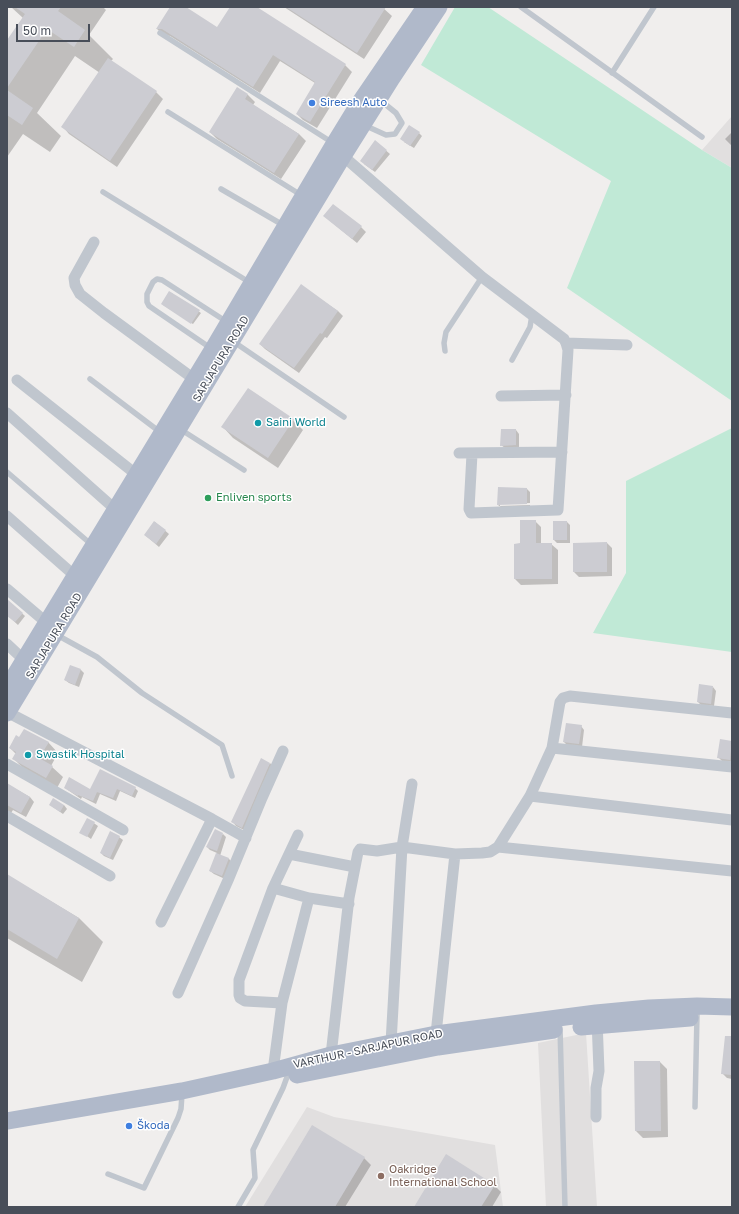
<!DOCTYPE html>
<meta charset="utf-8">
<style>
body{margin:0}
#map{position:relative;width:739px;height:1214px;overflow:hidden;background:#f0eeed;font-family:"Golos Text",sans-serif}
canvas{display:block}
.frame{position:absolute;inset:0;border:8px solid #484e59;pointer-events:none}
.scale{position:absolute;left:16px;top:24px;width:74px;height:18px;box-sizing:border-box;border:2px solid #484e59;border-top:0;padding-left:5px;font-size:12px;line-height:14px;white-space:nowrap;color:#484e59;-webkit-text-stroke:3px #fff;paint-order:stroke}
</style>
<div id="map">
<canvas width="739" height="1214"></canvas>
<div class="frame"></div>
<div class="scale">50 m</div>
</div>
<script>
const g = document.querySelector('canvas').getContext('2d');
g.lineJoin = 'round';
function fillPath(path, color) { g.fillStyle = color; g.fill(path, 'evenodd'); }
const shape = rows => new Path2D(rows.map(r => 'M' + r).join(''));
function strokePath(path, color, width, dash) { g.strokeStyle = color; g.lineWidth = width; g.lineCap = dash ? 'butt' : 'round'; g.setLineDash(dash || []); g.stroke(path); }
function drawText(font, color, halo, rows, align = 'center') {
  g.font = font + ' "Golos Text",sans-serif'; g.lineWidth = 3; g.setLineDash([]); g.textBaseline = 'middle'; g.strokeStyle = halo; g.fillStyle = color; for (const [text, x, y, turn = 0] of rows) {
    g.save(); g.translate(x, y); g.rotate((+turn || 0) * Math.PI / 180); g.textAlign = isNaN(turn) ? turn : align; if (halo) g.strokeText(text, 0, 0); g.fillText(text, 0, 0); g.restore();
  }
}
fillPath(shape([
 [732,116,732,168,702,150],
 [586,1033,597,1207,546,1207,538,1043],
 [307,1107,334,1117,495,1145,503,1207,245,1207]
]), '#e1dfdf');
fillPath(shape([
 [455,7,488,7,702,150,732,168,732,401,567,288,611,181,421,65],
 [732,428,732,652,593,633,626,573,626,481]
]), '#c0e9d6');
fillPath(shape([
 [11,7,103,7,106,10,89,35,113,59,111,61,156,92,163,99,117,167,69,134,63,127,100,73,75,56,37,113,61,136,50,152,23,134,7,157,7,42,23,18],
 [171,7,184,7,218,29,232,7,255,7,345,65,352,72,317,128,303,120,297,114,315,83,280,61,260,93,170,36,164,35,157,29],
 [284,7,382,7,392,16,364,59],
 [238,89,248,95,255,102,253,105,299,134,306,141,281,179,217,139,210,132],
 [732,132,732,146,725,139],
 [419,133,422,136,414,148,404,142],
 [376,142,390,154,375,172,364,164],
 [324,216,361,227,366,232,357,243],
 [301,286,338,311,343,316,327,338,325,337,299,373,265,349,260,344],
 [170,292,201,313,193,324,163,305],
 [293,420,303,430,278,468,233,438,223,427],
 [516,430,519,434,519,448,505,448,501,445],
 [527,489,530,492,530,503,500,504,500,506,530,505,530,507,502,508,498,505],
 [535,521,541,527,541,544,551,544,558,550,558,584,521,585,515,579,521,544],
 [155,522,169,534,159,547,145,535],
 [554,522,567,522,570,525,570,543,557,543,554,540],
 [607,543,612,548,612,576,579,577,574,572],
 [7,600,25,616,18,625,7,615],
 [71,666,81,670,84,673,79,687,69,683,65,680],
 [713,687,716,691,714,706,701,705,698,702],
 [581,726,584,730,582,747,567,745,564,742],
 [20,738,48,742,58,753,51,766,63,777,57,788,24,769,14,759,16,754,10,748],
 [721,740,732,742,732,762,722,761,718,757],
 [270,763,274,768,246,831,236,826,232,821],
 [7,784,30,797,34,802,26,817,13,810,11,813,7,816],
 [65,788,91,790,135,788,138,791,135,798,120,791,116,801,100,794,96,804,82,797,81,799],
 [50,805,64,805,67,809,63,814],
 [88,819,98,826,91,839,81,832],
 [223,834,226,837,220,856,229,859,232,862,225,879,214,874,210,871,217,853,210,850,207,847],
 [119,837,123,840,113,860,104,856,101,853],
 [7,875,79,918,103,942,82,982,7,938],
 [732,1037,732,1079,727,1078,722,1073],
 [660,1062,667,1069,668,1137,643,1138,636,1131],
 [364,1158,371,1165,345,1207,264,1207],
 [494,1185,501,1192,492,1207,415,1207]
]), '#0003');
fillPath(shape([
 [15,7,61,7,58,11,85,30,74,47,47,29,7,88,7,40,25,14],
 [170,7,186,7,217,27,230,7,257,7,346,64,310,122,296,114,315,82,273,55,253,87,162,29,156,29],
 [286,7,386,7,357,53],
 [108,58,157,91,110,161,61,127],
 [237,87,248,94,245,99,299,134,274,173,209,132],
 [7,90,33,108,22,125,7,115],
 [409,125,420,132,410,146,400,139],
 [375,140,387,150,372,170,360,161],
 [333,204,362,226,352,239,323,216],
 [301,284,338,311,322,334,320,333,294,368,259,344],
 [169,291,200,310,191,324,161,304],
 [248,388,294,419,268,458,221,427],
 [501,429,516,429,516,445,500,446],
 [498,487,527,488,527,504,497,505],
 [520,520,536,520,536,543,552,543,552,579,514,579,514,544,520,543],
 [154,521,166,530,156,544,144,535],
 [553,521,567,521,567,540,553,540],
 [607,542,607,572,573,572,573,543],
 [7,599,23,613,15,622,7,616],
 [70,665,81,669,75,685,64,680],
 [699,684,713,686,711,704,697,702],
 [566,723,582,725,579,744,563,742],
 [24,729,49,742,39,758,53,766,46,778,12,759,16,752,9,748,16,735,19,737],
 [720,739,732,741,730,760,717,758],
 [261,758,270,763,242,828,231,822],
 [100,769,136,787,132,796,117,789,113,798,97,792,93,801,78,795,78,796,64,788,69,777,90,789],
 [7,783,30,797,21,813,7,805],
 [53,798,64,805,60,812,49,805],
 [87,818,95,822,87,837,79,833],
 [215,829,223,833,217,851,206,847],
 [110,831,120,836,110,858,100,853],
 [216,853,229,858,222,876,209,871],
 [7,874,79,918,57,959,7,929],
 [725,1036,732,1036,732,1075,721,1074],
 [634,1061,660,1061,661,1131,635,1131],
 [312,1125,365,1157,335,1207,263,1207],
 [446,1154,495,1185,481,1207,414,1207]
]), '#ccccd2');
strokePath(shape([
 [521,7,702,137],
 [160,33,333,143],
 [612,73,654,7],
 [168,112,301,195],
 [364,125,386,135,395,134,402,123,396,113,380,100],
 [221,189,283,225],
 [103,192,249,282],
 [234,342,344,417],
 [212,349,149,306,147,302,147,294,153,282,157,279,162,280,227,322],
 [445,351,444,343,446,332,482,277],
 [512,360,530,327,532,315],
 [90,379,160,432],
 [180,429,244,470],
 [7,472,92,545],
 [57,635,97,657,142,693,222,745,232,776],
 [560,1028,565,1207],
 [695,1107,697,1015],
 [108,1174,144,1188,178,1118,181,1109,182,1094],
 [238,1207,255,1178,253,1150,283,1088,287,1077,286,1070]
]), '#c0c6ce', 5.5);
strokePath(shape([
 [343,156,482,277,564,339,566,343,568,350,558,510,471,513,469,509,472,454],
 [94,242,74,278,75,285,80,294,104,313,194,379],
 [566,343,627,345],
 [17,380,137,475],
 [501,396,566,395],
 [7,413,116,510],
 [459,453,562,452],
 [7,516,75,576],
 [7,589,47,623],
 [7,644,24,660],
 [7,712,212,819,246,838],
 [552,748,732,767],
 [7,764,123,830],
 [530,796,732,820],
 [7,816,110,876],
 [498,847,732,871],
 [289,854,355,867],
 [455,854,482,853,490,852,498,847,530,796,552,748,560,702,563,698,570,696,732,713],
 [273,888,309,898,282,1003],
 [309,898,349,904],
 [161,922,212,819],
 [178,993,229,878,262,798,283,751],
 [391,1043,402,847,412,784],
 [331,1055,349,898,358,852,360,849,377,851,402,847,455,854,436,1034],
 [273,1071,282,1003,245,1001,240,998,239,995,239,980,273,888,298,835],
 [596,1117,596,1088,599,1071,597,1020]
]), '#c0c6ce', 11);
strokePath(shape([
 [7,688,213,349,334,144,358,105,425,7],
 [7,713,343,156,392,78,439,7],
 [581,1027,690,1018],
 [297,1075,438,1047,554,1030],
 [7,1121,182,1091,273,1071,331,1055,436,1034,596,1013,649,1008,697,1006,732,1007]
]), '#b0b9ca', 17);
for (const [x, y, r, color] of [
 [312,103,4,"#3f7fe0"],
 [258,423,4,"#0f9aa8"],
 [208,498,4,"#2e9e5b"],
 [28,755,4,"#0f9aa8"],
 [129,1126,4,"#3f7fe0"],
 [381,1176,4,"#8d6e63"]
]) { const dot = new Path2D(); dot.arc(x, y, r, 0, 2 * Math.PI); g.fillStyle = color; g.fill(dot); strokePath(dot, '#fff', 1.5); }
drawText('11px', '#366cbe', '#fff', [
 ["Sireesh Auto",320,103],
 ["Škoda",137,1126]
], 'left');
drawText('11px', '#484e59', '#fff', [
 ["SARJAPURA ROAD",221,359,-59],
 ["SARJAPURA ROAD",54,636,-59],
 ["VARTHUR - SARJAPUR ROAD",368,1049,-12]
]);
drawText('11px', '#0d838f', '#fff', [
 ["Saini World",266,423],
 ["Swastik Hospital",36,755]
], 'left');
drawText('11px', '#27864d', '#fff', [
 ["Enliven sports",216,498]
], 'left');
drawText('11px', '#785e54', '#fff', [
 ["Oakridge",389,1170],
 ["International School",389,1183]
], 'left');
</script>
